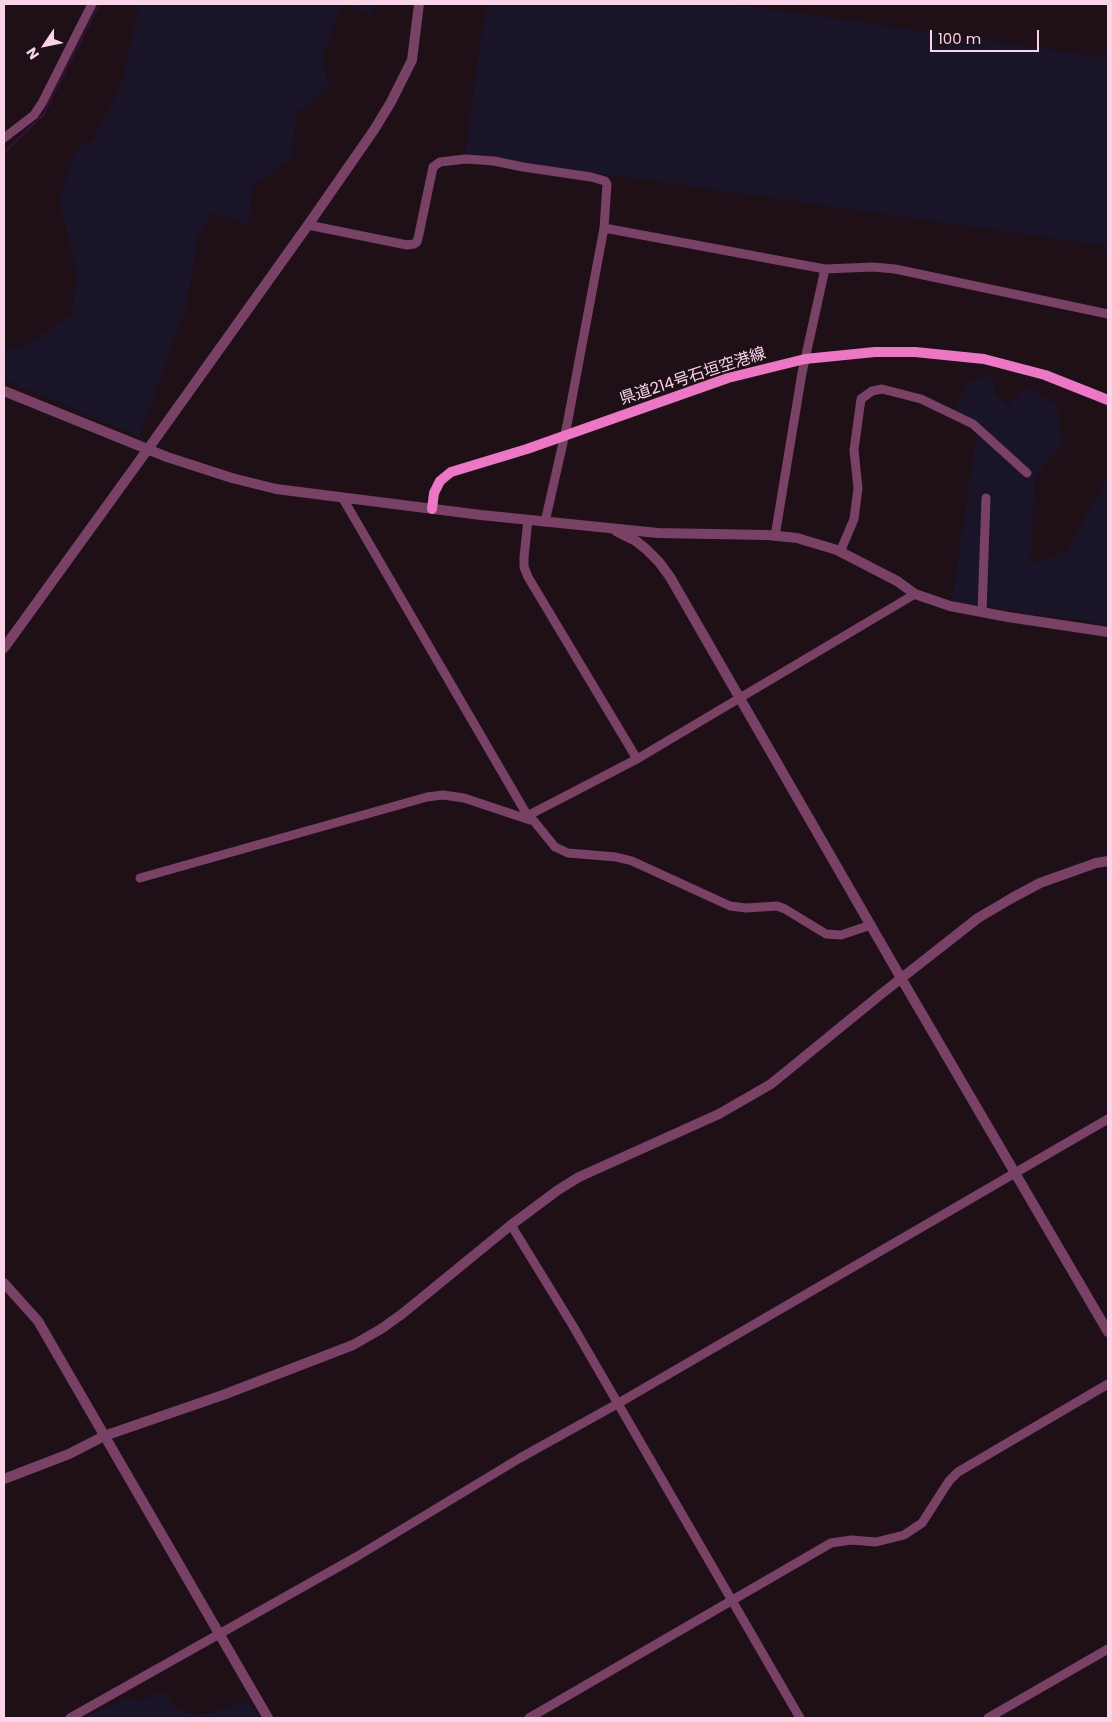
<!DOCTYPE html>
<meta charset="utf-8">
<style>
body{margin:0}
#map{position:relative;width:1112px;height:1722px;overflow:hidden;background:#1f1018;font-family:Poppins,sans-serif}
canvas{display:block}
.frame{position:absolute;inset:0;border:5px solid #f9d4e9;pointer-events:none}
.north{position:absolute;left:20px;top:20px;width:50px;height:50px;-webkit-text-stroke:4px #1f1018;paint-order:stroke;rotate:236deg;font-size:14px;font-weight:700;line-height:20px;text-align:center;color:#f9d4e9}
.north::after{content:'';display:block;margin:auto;width:18px;height:22px;background:#f9d4e9;clip-path:polygon(50% 0,100% 100%,50% 72%,0 100%)}
.scale{position:absolute;left:930px;top:30px;width:109px;height:22px;box-sizing:border-box;border:2px solid #f9d4e9;border-top:0;padding-left:6px;font-size:15px;line-height:18px;white-space:nowrap;color:#f9d4e9;-webkit-text-stroke:4px #1f1018;paint-order:stroke}
</style>
<div id="map">
<canvas width="1112" height="1722"></canvas>
<div class="frame"></div>
<div class="north">N</div>
<div class="scale">100 m</div>
</div>
<script>
const g = document.querySelector('canvas').getContext('2d');
g.lineJoin = 'round';
function fillPath(path, color) { g.fillStyle = color; g.fill(path, 'evenodd'); }
const shape = rows => new Path2D(rows.map(r => 'M' + r).join(''));
function strokePath(path, color, width, dash) { g.strokeStyle = color; g.lineWidth = width; g.lineCap = dash ? 'butt' : 'round'; g.setLineDash(dash || []); g.stroke(path); }
function drawText(font, color, halo, rows, align = 'center') {
  g.font = font + ' Poppins,"Noto Sans JP",sans-serif'; g.lineWidth = 4; g.setLineDash([]); g.textBaseline = 'middle'; g.strokeStyle = halo; g.fillStyle = color; for (const [text, x, y, turn = 0] of rows) {
    g.save(); g.translate(x, y); g.rotate((+turn || 0) * Math.PI / 180); g.textAlign = isNaN(turn) ? turn : align; if (halo) g.strokeText(text, 0, 0); g.fillText(text, 0, 0); g.restore();
  }
}
fillPath(shape([
 [141,4,341,4,323,56,328,86,296,114,292,157,253,186,248,225,212,212,198,237,187,305,139,437,4,379,4,349,27,346,72,314,77,274,59,200,75,152,93,139,121,85,138,9],
 [348,4,374,4,372,15],
 [486,4,733,4,1108,58,1108,246,465,154],
 [992,374,995,394,1008,406,1027,387,1056,404,1064,443,1035,477,1030,565,1067,550,1108,477,1108,624,952,602,978,423,954,410,968,382],
 [162,1691,179,1710,197,1716,249,1701,259,1718,85,1718,84,1717,128,1697,141,1701]
]), '#1a1429');
strokePath(shape([
 [4,153,43,115,99,4]
]), '#371039', 2);
strokePath(shape([
 [4,138,34,115,42,103,92,4],
 [308,225,407,245,414,244,417,242,419,234,433,167,440,162,466,159,494,161,523,167,591,177,605,181,607,184,604,228,567,425,545,522],
 [604,228,825,269,873,267,895,269,1108,314],
 [342,497,530,820],
 [528,520,524,557,524,567,528,577,637,759],
 [775,536,802,373,825,269],
 [840,552,854,519,858,488,854,450,861,399,872,391,882,389,921,399,973,424,1027,473],
 [982,612,986,498],
 [529,815,637,759,915,594],
 [529,815,555,847,568,853,616,857,632,861,730,906,746,908,777,906,785,909,826,934,841,935,871,925],
 [140,878,427,797,443,795,464,798,530,820],
 [511,1225,573,1326,800,1718],
 [70,1718,356,1557,520,1458,617,1404,1108,1119],
 [529,1718,831,1543,851,1540,876,1542,904,1535,922,1523,949,1481,958,1472,1108,1384],
 [988,1718,1108,1649]
]), '#784165', 9);
strokePath(shape([
 [4,391,167,457,232,478,276,489,481,515,658,533,767,535,797,538,837,550,897,581,915,594,950,606,1008,617,1108,632],
 [616,531,636,541,646,549,659,562,670,577,901,978,1108,1332],
 [4,648,148,449,308,225,374,130,391,102,412,60,419,4],
 [4,1283,38,1321,268,1718],
 [4,1479,69,1454,104,1436,223,1395,353,1345,381,1329,402,1314,511,1225,558,1190,579,1177,719,1114,771,1084,880,995,978,918,1012,898,1040,883,1096,863,1108,861]
]), '#784165', 10);
strokePath(shape([
 [432,509,434,493,440,481,451,472,527,449,728,378,805,359,875,352,915,352,984,359,1045,375,1108,400]
]), '#ec78c5', 10);
drawText('16px', '#f9d4e9', '#1f1018', [
 ["県道214号石垣空港線",693,377,-18]
]);
</script>
